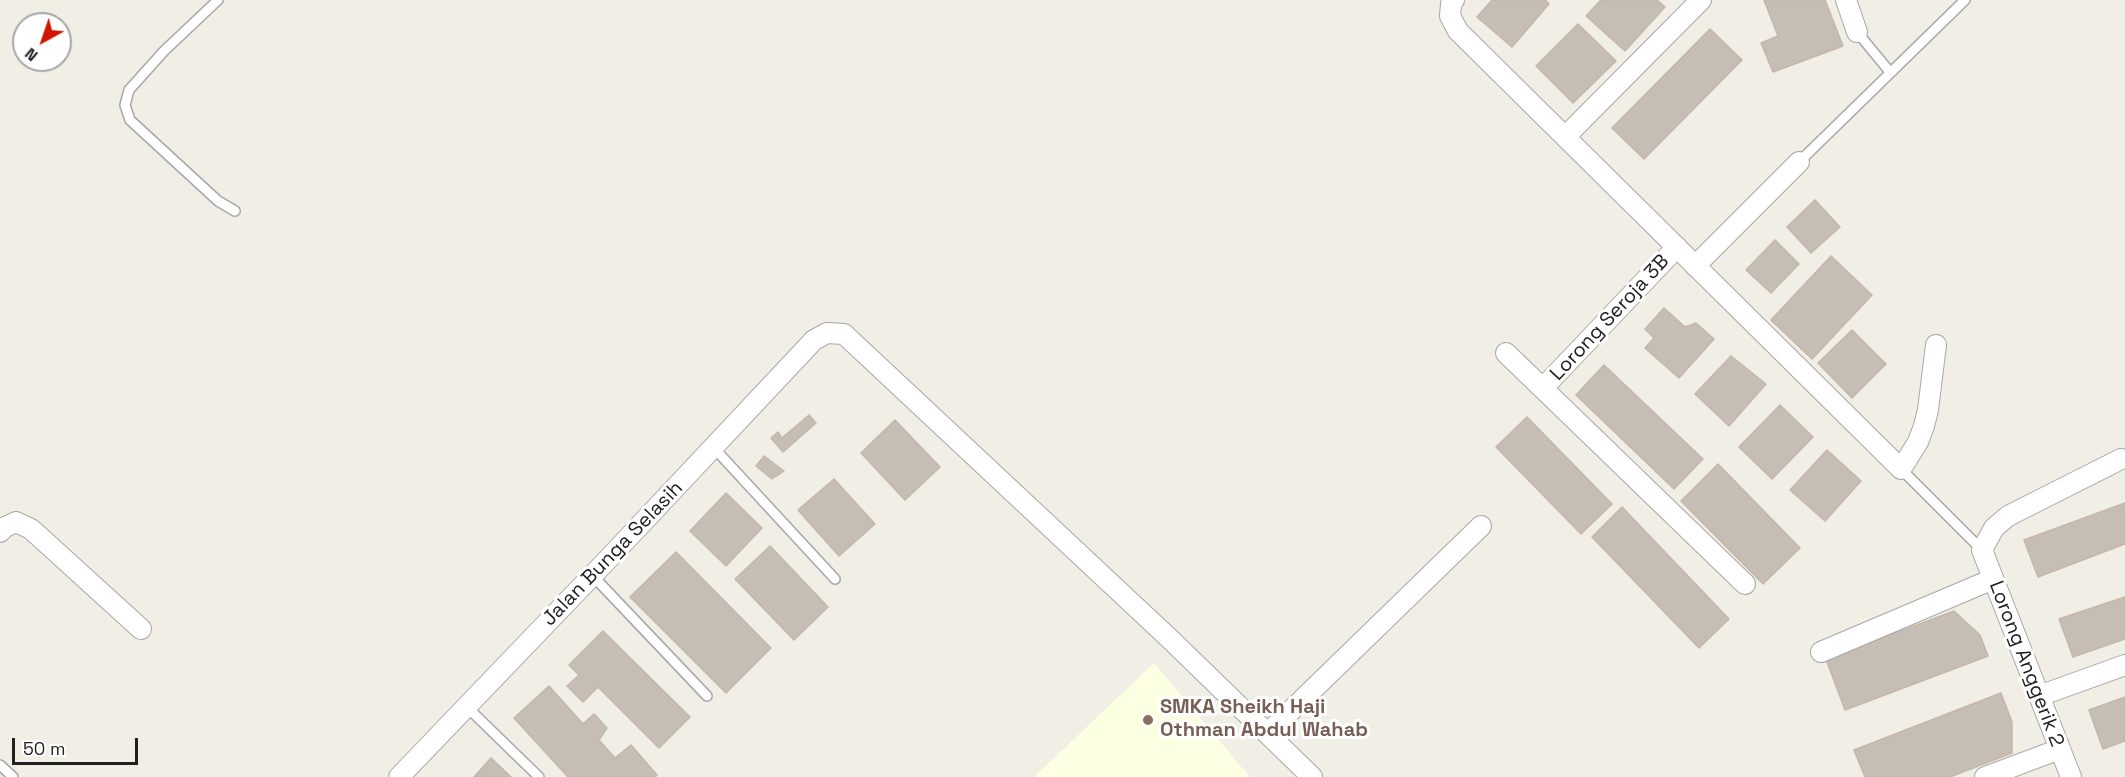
<!DOCTYPE html>
<style>
body{margin:0}
#map{position:relative;width:2125px;height:777px;overflow:hidden;background:#f1eee6;font-family:"Space Grotesk",sans-serif}
canvas{display:block}
.north{position:absolute;left:12px;top:12px;width:60px;height:60px;box-sizing:border-box;background:#fff;border:2px solid #a6a6a6;border-radius:50%;rotate:220deg;font-size:16px;font-weight:700;line-height:24px;text-align:center;color:#202020}
.north::after{content:'';display:block;margin:auto;width:21px;height:27px;background:#d01400;clip-path:polygon(50% 0,100% 100%,50% 72%,0 100%)}
.scale{position:absolute;left:12px;top:738px;width:126px;height:27px;box-sizing:border-box;border:3px solid #202020;border-top:0;padding-left:8px;font-size:18px;line-height:21px;white-space:nowrap;color:#202020;-webkit-text-stroke:4px #fff;paint-order:stroke}
</style>
<div id="map">
<canvas width="2125" height="777"></canvas>
<div class="north">N</div>
<div class="scale">50 m</div>
</div>
<script>
const g = document.querySelector('canvas').getContext('2d');
g.lineJoin = 'round';
function fillPath(path, color) { g.fillStyle = color; g.fill(path, 'evenodd'); }
const shape = rows => new Path2D(rows.map(r => 'M' + r).join(''));
function strokePath(path, color, width, dash) { g.strokeStyle = color; g.lineWidth = width; g.lineCap = dash ? 'butt' : 'round'; g.setLineDash(dash || []); g.stroke(path); }
function drawText(font, color, halo, rows, align = 'center') {
  g.font = font + ' "Space Grotesk",sans-serif'; g.lineWidth = 6; g.setLineDash([]); g.textBaseline = 'middle'; g.strokeStyle = halo; g.fillStyle = color; for (const [text, x, y, turn = 0] of rows) {
    g.save(); g.translate(x, y); g.rotate((+turn || 0) * Math.PI / 180); g.textAlign = isNaN(turn) ? turn : align; if (halo) g.strokeText(text, 0, 0); g.fillText(text, 0, 0); g.restore();
  }
}
fillPath(shape([
 [1154,663,1250,777,1034,777]
]), '#fcffe1');
const building = shape([
 [1492,0,1545,0,1549,4,1512,47,1477,17,1492,0],
 [1601,0,1657,0,1665,7,1625,51,1586,16,1601,0],
 [1764,0,1825,0,1843,46,1773,72,1761,43,1778,36,1764,0],
 [1578,24,1616,61,1573,103,1536,66,1578,24],
 [1710,29,1742,60,1644,159,1612,128,1710,29],
 [1815,200,1840,227,1811,253,1787,227,1815,200],
 [1775,240,1799,264,1771,293,1746,270,1775,240],
 [1831,256,1872,295,1812,359,1771,320,1831,256],
 [1664,308,1685,327,1696,323,1714,339,1679,378,1645,348,1654,338,1645,329,1664,308],
 [1852,330,1886,364,1852,398,1818,363,1852,330],
 [1731,356,1766,384,1729,426,1695,394,1731,356],
 [1604,365,1703,459,1674,489,1576,395,1604,365],
 [1780,405,1813,437,1772,479,1739,447,1780,405],
 [809,415,816,423,783,452,771,438,778,432,782,438,809,415],
 [1527,417,1612,504,1581,534,1496,447,1527,417],
 [895,420,940,467,905,500,861,453,895,420],
 [1827,450,1861,481,1825,521,1790,490,1827,450],
 [764,456,784,471,772,479,756,466,764,456],
 [1718,464,1800,548,1763,584,1681,501,1718,464],
 [834,479,875,524,839,556,798,510,834,479],
 [726,493,762,528,726,566,690,531,726,493],
 [2125,503,2125,544,2038,577,2024,540,2125,503],
 [1622,507,1729,619,1699,648,1592,537,1622,507],
 [770,546,828,607,794,640,735,579,770,546],
 [676,552,771,648,726,693,630,597,676,552],
 [2125,597,2125,639,2073,657,2059,619,2125,597],
 [1954,611,1980,635,1988,656,1845,710,1826,659,1954,611],
 [603,631,690,717,659,748,598,687,583,702,567,686,579,675,569,665,603,631],
 [549,686,583,724,594,714,607,728,599,740,615,758,631,745,657,775,655,777,568,777,514,718,549,686],
 [2001,693,2012,722,2012,753,1950,777,1865,777,1854,750,2001,693],
 [2125,697,2125,741,2103,749,2089,710,2125,697],
 [491,758,511,777,474,777,491,758]
]);
fillPath(building, '#c6beb5');
strokePath(building, '#c4b7a8', 1.5);
const lane = shape([
 [218,0,164,51,129,90,125,105,130,120,218,201,235,211],
 [1857,32,1890,72],
 [1799,162,1965,0],
 [714,448,835,579],
 [1901,469,1982,550],
 [592,575,707,696],
 [467,707,539,777],
 [0,765,13,777]
]);
const street = shape([
 [1454,0,1451,4,1450,16,1458,31,1901,469,1918,442,1924,426,1928,410,1936,345],
 [1846,0,1857,32],
 [1565,137,1701,0],
 [1695,266,1799,162],
 [1506,353,1745,584],
 [1543,388,1677,247],
 [0,532,5,527,16,522,31,529,141,629],
 [1821,652,1993,579],
 [2039,696,2125,665],
 [1268,733,1481,526],
 [399,777,612,555,814,340,827,333,844,334,1170,639,1312,777],
 [1985,777,2060,749],
 [2071,777,1982,550,1994,528,2008,516,2121,459]
]);
strokePath(lane, '#a7a7a7', 12);
strokePath(street, '#a7a7a7', 22);
strokePath(lane, '#fff', 9);
strokePath(street, '#fff', 20);
for (const [x, y, r, color] of [
 [1148,720,6,"#8d6e63"]
]) { const dot = new Path2D(); dot.arc(x, y, r, 0, 2 * Math.PI); g.fillStyle = color; g.fill(dot); strokePath(dot, '#fff', 2); }
drawText('20px', '#202020', '#fff', [
 ["Lorong Seroja 3B",1610,318,-47],
 ["Jalan Bunga Selasih",613,554,-46],
 ["Lorong Anggerik 2",2026,664,69]
]);
drawText('bold 20px', '#785e54', '#fff', [
 ["SMKA Sheikh Haji",1160,708],
 ["Othman Abdul Wahab",1160,731]
], 'left');
</script>
